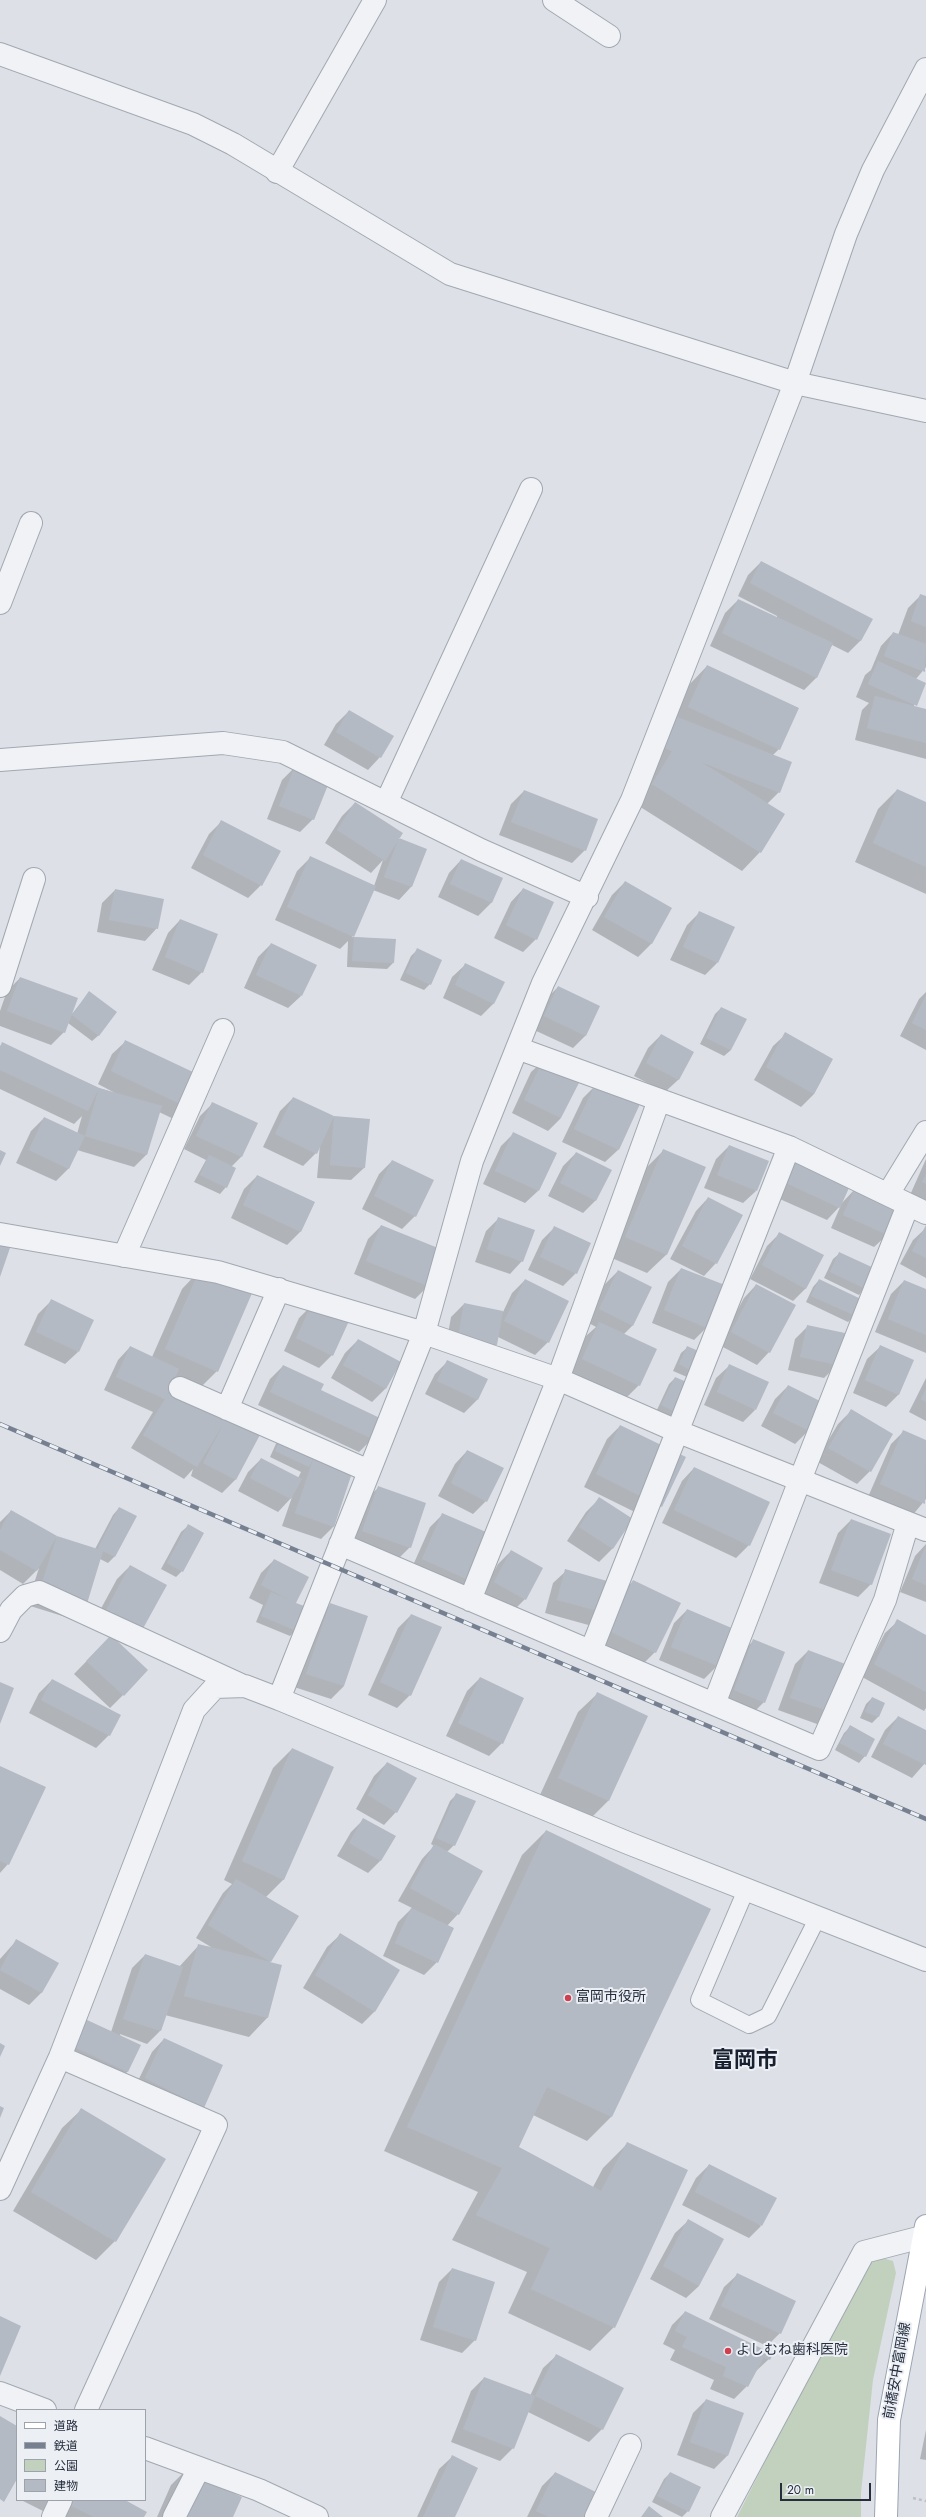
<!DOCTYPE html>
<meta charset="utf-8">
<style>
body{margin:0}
#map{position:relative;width:926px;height:2517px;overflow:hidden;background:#dde1e7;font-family:Jost,"Noto Sans JP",sans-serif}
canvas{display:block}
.legend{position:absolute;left:16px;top:2409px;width:130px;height:92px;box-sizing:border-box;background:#ecf0f5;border:1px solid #9da2ac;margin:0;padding:5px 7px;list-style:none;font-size:12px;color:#262e3e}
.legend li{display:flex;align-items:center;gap:8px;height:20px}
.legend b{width:20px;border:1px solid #9da2ac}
.scale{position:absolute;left:780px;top:2483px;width:91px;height:18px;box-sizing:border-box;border:2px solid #262e3e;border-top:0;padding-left:5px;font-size:12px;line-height:14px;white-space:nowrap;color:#262e3e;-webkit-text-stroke:3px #ecf0f5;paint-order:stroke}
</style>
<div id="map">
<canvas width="926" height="2517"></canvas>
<ul class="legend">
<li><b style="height:5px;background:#fff"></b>道路</li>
<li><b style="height:5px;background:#768091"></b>鉄道</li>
<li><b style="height:11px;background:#c2d1be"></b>公園</li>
<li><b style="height:11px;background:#b4bac4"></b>建物</li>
</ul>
<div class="scale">20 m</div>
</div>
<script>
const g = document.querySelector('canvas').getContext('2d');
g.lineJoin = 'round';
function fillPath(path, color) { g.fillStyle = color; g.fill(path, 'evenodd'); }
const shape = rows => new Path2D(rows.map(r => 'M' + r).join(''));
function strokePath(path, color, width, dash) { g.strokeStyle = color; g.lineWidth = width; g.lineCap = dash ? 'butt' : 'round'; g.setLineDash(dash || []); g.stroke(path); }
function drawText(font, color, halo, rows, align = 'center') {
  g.font = font + ' Jost,"Noto Sans JP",sans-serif'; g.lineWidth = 4; g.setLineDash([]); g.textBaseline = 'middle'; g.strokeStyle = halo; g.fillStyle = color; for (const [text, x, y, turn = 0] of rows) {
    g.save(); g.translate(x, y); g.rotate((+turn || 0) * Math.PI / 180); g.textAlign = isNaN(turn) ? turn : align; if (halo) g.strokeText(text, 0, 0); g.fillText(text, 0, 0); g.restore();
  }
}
fillPath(shape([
 [879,2257,893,2261,896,2273,873,2380,861,2493,861,2517,737,2517,864,2267]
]), '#c2d1be');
fillPath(shape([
 [761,562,861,640,848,653,832,645,817,677,804,690,710,646,725,613,738,600,777,618,777,616,738,596,748,575],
 [921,595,926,597,926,667,916,679,914,707,926,710,926,759,855,740,862,710,869,703,856,697,865,675,871,670,881,646,893,633,898,635,908,608],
 [707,666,798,708,779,749,773,755,779,792,767,804,760,852,742,871,634,803,659,763,653,761,689,685],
 [349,711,380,757,368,770,324,745,336,724],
 [295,767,313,819,300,832,267,819,282,780],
 [897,790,926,803,926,894,855,862,878,809],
 [524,791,585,850,572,863,499,835,511,804],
 [355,803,399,839,426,850,411,887,399,900,373,890,352,937,395,940,393,963,387,969,347,967,348,941,340,949,275,920,297,871,310,858,374,886,383,860,371,873,325,843,342,816],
 [222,821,261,885,248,898,191,868,209,834],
 [461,860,502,879,491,903,478,916,438,897,449,873],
 [625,882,671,908,651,944,638,957,592,930,612,895],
 [523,889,536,939,523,952,494,938,511,902],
 [115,890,157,928,145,941,97,932,102,903],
 [700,912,717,963,705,975,670,960,687,925],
 [180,920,202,972,189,985,152,970,168,933],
 [271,944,301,996,288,1008,244,988,258,957],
 [417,950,430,984,424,990,400,980,411,956],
 [465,965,494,1003,481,1016,443,998,452,977],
 [20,978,71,1015,89,993,99,1035,92,1041,68,1023,64,1032,51,1045,0,1026,0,1011,7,991],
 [558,987,586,1035,573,1048,532,1029,545,1000],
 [926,992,926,1050,900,1036,919,999],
 [721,1008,731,1050,724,1056,700,1044,715,1014],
 [786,1034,832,1060,814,1094,801,1107,754,1080,773,1046],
 [661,1035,693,1053,678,1080,665,1092,634,1076,648,1048],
 [125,1042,208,1080,182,1123,159,1112,147,1154,134,1167,77,1150,69,1168,56,1181,16,1163,31,1131,44,1118,77,1134,82,1116,74,1124,0,1089,0,1046,3,1044,99,1088,115,1093,98,1084,112,1054],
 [544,1060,561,1118,548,1131,512,1113,531,1072],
 [596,1085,618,1150,605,1162,562,1142,583,1098],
 [293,1098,334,1117,369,1120,364,1168,351,1180,317,1178,320,1144,316,1153,303,1166,263,1147,280,1111],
 [213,1103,257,1124,241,1157,231,1167,226,1187,220,1194,194,1182,206,1160,184,1149,200,1116],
 [514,1133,538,1191,525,1203,483,1184,501,1146],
 [729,1146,756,1191,743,1203,704,1188,716,1159],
 [664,1150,666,1255,647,1273,607,1256,645,1169],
 [576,1153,596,1200,583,1213,548,1196,563,1166],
 [799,1155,841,1204,855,1189,887,1235,874,1247,831,1228,841,1205,827,1220,773,1196],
 [926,1159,926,1202,910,1195],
 [392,1161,415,1216,402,1229,362,1209,379,1174],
 [257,1176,314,1202,300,1232,287,1245,231,1218,244,1189],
 [708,1198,716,1263,704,1276,670,1259,696,1211],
 [499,1218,522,1261,510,1274,475,1262,486,1231],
 [381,1226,428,1286,415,1299,354,1274,368,1239],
 [555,1227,576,1273,563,1286,528,1270,542,1240],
 [926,1228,926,1278,900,1264,913,1240],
 [780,1233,806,1288,793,1301,750,1279,767,1246],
 [840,1253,865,1288,859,1295,824,1278,833,1259],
 [681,1269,707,1327,694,1340,652,1323,668,1282],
 [200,1270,217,1371,198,1390,176,1383,261,1432,235,1480,222,1493,191,1476,193,1469,184,1479,131,1448,153,1412,104,1390,118,1360,130,1347,152,1357,182,1289],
 [618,1271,651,1288,632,1326,623,1335,639,1385,626,1398,570,1372,586,1336,596,1327,587,1322,605,1284],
 [525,1280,548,1342,535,1355,498,1337,496,1345,483,1358,445,1351,451,1317,464,1304,503,1312,512,1293],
 [819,1280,855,1316,848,1322,806,1302,813,1287],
 [904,1281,926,1290,926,1353,875,1332,891,1294],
 [756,1285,769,1352,757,1365,719,1345,744,1298],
 [51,1301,78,1352,65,1364,24,1345,38,1314],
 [312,1305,332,1355,319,1368,284,1351,299,1318],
 [808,1326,837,1365,824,1378,788,1370,795,1339],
 [358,1340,400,1363,385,1389,372,1402,331,1378,345,1353],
 [688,1347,693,1371,687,1377,673,1371,681,1353],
 [880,1347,899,1394,886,1407,853,1393,867,1359],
 [448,1361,487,1379,477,1400,464,1413,425,1394,435,1374],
 [283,1366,320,1391,372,1439,359,1452,258,1405,270,1379],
 [729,1366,755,1410,743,1422,704,1405,716,1378],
 [675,1378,675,1421,656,1412,669,1384],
 [926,1378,926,1421,909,1412],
 [788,1386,808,1431,795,1444,761,1426,775,1399],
 [851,1411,870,1471,857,1484,816,1461,838,1424],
 [620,1426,661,1506,649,1519,584,1487,607,1439],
 [904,1431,926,1441,926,1499,911,1517,868,1497,891,1444],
 [279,1437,352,1471,334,1526,321,1539,282,1526,292,1497,278,1512,238,1491,248,1472,261,1459,298,1478,301,1472,270,1457],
 [467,1451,486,1501,473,1514,438,1496,455,1464],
 [694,1468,749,1545,736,1558,662,1523,682,1481],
 [378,1488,410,1547,397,1560,350,1544,365,1500],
 [599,1499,631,1520,612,1549,599,1562,567,1541,586,1512],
 [119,1508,135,1517,114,1557,108,1563,100,1559,72,1619,27,1605,39,1568,23,1584,0,1570,0,1522,11,1511,56,1537,95,1549,113,1515],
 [443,1514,472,1581,459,1594,410,1572,430,1527],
 [851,1520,871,1584,858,1597,819,1583,838,1533],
 [188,1526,182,1571,176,1577,161,1569,181,1532],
 [926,1544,926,1602,900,1592,915,1556],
 [511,1551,525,1599,512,1612,481,1595,498,1564],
 [274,1560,294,1603,296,1630,290,1636,256,1622,263,1605,249,1598,261,1573],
 [130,1566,140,1634,127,1646,117,1641,123,1695,110,1708,74,1674,110,1637,91,1627,117,1579],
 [566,1571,613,1583,592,1626,545,1613,553,1583],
 [633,1581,655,1652,642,1665,597,1644,621,1594],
 [331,1604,344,1686,331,1699,294,1687,318,1617],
 [687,1610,717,1666,704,1679,659,1660,674,1623],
 [411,1615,410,1695,397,1708,368,1695,398,1628],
 [898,1621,926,1636,926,1708,924,1711,862,1677,885,1633],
 [754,1640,764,1702,751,1715,721,1703,741,1653],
 [808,1651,830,1712,817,1724,778,1710,795,1664],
 [480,1678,502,1743,489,1756,446,1736,467,1691],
 [52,1680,109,1735,96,1748,29,1713,39,1693],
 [597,1694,647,1716,608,1801,589,1820,539,1797,578,1712],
 [872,1698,884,1703,878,1717,872,1723,860,1718,866,1704],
 [898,1717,926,1731,926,1762,912,1778,871,1757,885,1730],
 [850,1727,865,1756,859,1763,835,1750,844,1733],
 [292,1749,284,1879,266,1897,297,1916,269,1963,267,2018,249,2037,165,2015,160,2031,147,2044,120,2034,128,2071,115,2084,60,2059,72,2033,111,2032,132,1968,145,1955,179,1967,199,1945,211,1947,196,1938,223,1893,232,1884,224,1880,273,1768],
 [387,1763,396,1812,384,1825,356,1809,374,1776],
 [0,1767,8,1864,0,1873],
 [457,1794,454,1845,447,1852,458,1914,447,1926,437,1962,424,1975,383,1956,398,1922,412,1908,398,1901,422,1859,434,1846,431,1844,450,1801],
 [364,1819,381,1860,368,1873,337,1856,351,1832],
 [546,1831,710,1909,611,2117,587,2141,533,2115,518,2147,593,2187,603,2168,627,2144,614,2327,590,2351,508,2313,527,2272,452,2240,478,2192,384,2151,522,1855],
 [340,1935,375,2011,362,2024,303,1988,327,1947],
 [16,1941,42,1992,29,2005,0,1989,0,1959],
 [164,2039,204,2107,133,2091,152,2052],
 [81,2110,115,2241,96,2260,13,2211,62,2128],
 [709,2165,761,2226,749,2238,682,2205,696,2178],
 [688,2221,699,2286,686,2298,650,2279,675,2233],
 [452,2269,475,2340,462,2353,420,2340,439,2282],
 [737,2275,780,2333,767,2346,709,2319,724,2287],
 [685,2312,769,2359,755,2372,747,2386,734,2399,710,2389,714,2380,670,2360,675,2350,663,2344,672,2325],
 [556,2356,602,2429,589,2442,528,2412,513,2448,500,2461,451,2442,471,2391,484,2378,530,2396,543,2368],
 [706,2400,743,2414,727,2456,714,2469,677,2455,693,2413],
 [926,2430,926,2460,920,2459],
 [452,2457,454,2517,417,2517,439,2469],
 [184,2472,232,2517,157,2517,171,2485],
 [555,2473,590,2517,527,2517,542,2486],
 [670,2473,688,2511,682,2517,652,2502,664,2479],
 [21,2500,123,2500,143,2517,55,2517]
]), '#0003');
fillPath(shape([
 [761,561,873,619,861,641,750,583],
 [920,594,926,596,926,627,911,621],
 [738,599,833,643,817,678,722,633],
 [893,632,926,644,925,672,884,656],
 [878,661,926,683,917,706,868,684],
 [707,665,799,708,780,750,688,707],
 [875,696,926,709,926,743,867,728],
 [349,710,394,736,381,758,336,732],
 [677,717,792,762,780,793,701,762,785,814,761,853,652,784,672,751,665,748],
 [295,766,330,780,314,820,279,806],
 [897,789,926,802,926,867,873,843],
 [524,790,598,819,586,851,511,822],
 [355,802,403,833,385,861,337,830],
 [221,820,281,851,262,886,203,855],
 [399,838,427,849,412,887,384,877],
 [310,856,376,886,354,937,287,907],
 [461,859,503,878,492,903,450,884],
 [625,881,672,908,652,944,604,917],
 [523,888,554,902,537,940,506,925],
 [115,889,164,899,158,929,109,920],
 [699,911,735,927,718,963,683,947],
 [180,919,218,934,203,973,165,957],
 [354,937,396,939,394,963,352,961],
 [271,943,317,965,302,996,256,975],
 [417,948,442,960,431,985,406,973],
 [465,963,505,982,494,1004,455,985],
 [20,977,78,998,65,1033,7,1011],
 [558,986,600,1006,586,1036,544,1016],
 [89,991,117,1012,99,1036,72,1015],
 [926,995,926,1030,912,1023],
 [721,1007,747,1019,731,1050,706,1038],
 [785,1032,833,1059,814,1094,766,1067],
 [661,1034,694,1052,679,1080,646,1063],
 [125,1040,210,1080,195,1111,111,1071],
 [2,1042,99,1088,88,1111,0,1070,0,1047],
 [544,1058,582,1077,561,1118,524,1100],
 [596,1083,640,1104,619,1150,574,1129],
 [99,1088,162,1106,147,1155,85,1136],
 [293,1097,334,1116,317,1154,275,1134],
 [212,1102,258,1123,242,1157,196,1136],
 [334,1116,370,1119,365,1168,330,1165],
 [44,1117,85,1136,69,1169,29,1150],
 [513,1132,557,1153,539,1191,495,1171],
 [729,1145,769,1161,757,1191,717,1175],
 [663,1149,706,1167,667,1255,625,1237],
 [0,1150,6,1153,0,1166],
 [576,1152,612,1170,596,1201,560,1183],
 [799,1154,853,1179,840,1208,786,1183],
 [209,1155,236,1168,227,1188,200,1175],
 [392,1160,434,1180,416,1217,374,1196],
 [926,1174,926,1184,922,1182],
 [257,1175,315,1202,301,1232,243,1205],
 [855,1188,900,1208,888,1235,843,1215],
 [708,1197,743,1215,717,1264,682,1246],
 [498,1217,535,1230,523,1262,487,1249],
 [381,1225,443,1250,428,1286,366,1261],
 [926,1225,926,1258,912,1251],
 [554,1226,591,1243,577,1274,540,1257],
 [779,1232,824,1255,806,1289,762,1265],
 [0,1241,11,1245,0,1277],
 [839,1252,876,1269,866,1289,830,1272],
 [681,1268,725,1285,707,1328,664,1310],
 [200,1269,253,1291,218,1372,165,1349],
 [618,1270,652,1287,633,1326,599,1309],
 [525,1279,569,1301,549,1343,504,1321],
 [819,1279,863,1300,856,1316,811,1296],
 [904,1280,926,1289,926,1335,888,1319],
 [756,1284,796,1305,770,1353,731,1332],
 [51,1299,94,1320,79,1352,36,1332],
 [464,1303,503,1311,497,1345,458,1338],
 [312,1304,349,1321,333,1356,296,1338],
 [599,1322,657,1349,640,1386,582,1359],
 [807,1325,845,1333,838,1365,800,1357],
 [358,1339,401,1362,386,1389,343,1365],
 [880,1345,914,1360,899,1395,865,1380],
 [130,1346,179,1369,166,1397,176,1382,262,1431,236,1480,203,1463,225,1421,197,1467,143,1435,165,1399,116,1377],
 [687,1346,703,1353,694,1372,679,1364],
 [447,1360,488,1379,478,1400,437,1381],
 [729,1364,769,1382,756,1410,717,1392],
 [283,1365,324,1384,321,1390,382,1419,373,1439,270,1392],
 [675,1377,696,1386,682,1415,661,1405],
 [788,1385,824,1403,809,1431,773,1413],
 [926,1389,926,1402,921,1399],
 [851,1409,893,1434,871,1472,828,1448],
 [620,1425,686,1457,662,1507,596,1474],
 [285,1430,353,1470,334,1527,295,1513,314,1457,309,1467,275,1451],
 [903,1430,926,1440,925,1504,880,1484],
 [467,1450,504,1468,487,1502,451,1483],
 [261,1458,302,1479,291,1499,250,1478],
 [694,1467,770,1502,750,1546,674,1510],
 [378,1486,426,1503,411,1548,362,1531],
 [599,1497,633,1519,613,1549,579,1527],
 [119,1507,137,1516,115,1557,103,1551,86,1607,39,1592,57,1536,101,1550,98,1548],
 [11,1510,57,1536,37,1571,0,1550,0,1530],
 [442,1513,493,1535,473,1582,422,1559],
 [851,1519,891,1534,872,1585,831,1570],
 [188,1524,204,1533,183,1572,167,1563],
 [926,1545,926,1585,912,1579],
 [511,1550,543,1568,526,1600,494,1582],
 [274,1559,309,1577,296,1603,307,1607,297,1631,261,1616,271,1592,291,1601,261,1585],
 [130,1565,167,1585,140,1634,104,1614],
 [565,1569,614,1583,606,1613,557,1600],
 [633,1580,681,1603,656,1653,609,1631],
 [330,1603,368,1616,344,1686,306,1674],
 [687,1609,734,1629,718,1666,671,1647],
 [411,1614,442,1627,411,1696,380,1682],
 [897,1619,926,1635,926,1692,874,1664],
 [111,1635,148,1670,124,1696,86,1661],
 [753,1639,785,1652,765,1703,734,1690],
 [808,1650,848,1665,831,1712,790,1698],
 [480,1677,524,1698,503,1744,458,1723],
 [52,1679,121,1715,110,1736,41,1700],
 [0,1682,14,1688,0,1724],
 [597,1692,648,1716,609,1801,558,1778],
 [872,1697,885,1703,879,1717,865,1712],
 [898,1716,926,1730,926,1765,883,1744],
 [850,1725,875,1739,866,1757,840,1743],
 [292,1748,334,1767,284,1880,242,1861],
 [387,1762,417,1778,397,1813,368,1795],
 [0,1766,46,1787,9,1865,0,1861],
 [456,1793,476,1801,455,1846,436,1838],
 [363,1818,396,1836,381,1861,349,1843],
 [546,1830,711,1909,612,2117,547,2087,519,2147,601,2191,627,2142,688,2170,615,2328,531,2289,550,2248,476,2215,502,2168,407,2127],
 [434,1844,483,1871,459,1915,410,1888],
 [236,1879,299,1916,271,1962,208,1925],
 [411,1908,454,1928,438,1963,395,1943],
 [340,1933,400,1970,375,2012,315,1975],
 [16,1939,59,1963,42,1993,0,1970],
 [198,1944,282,1965,268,2018,184,1996],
 [145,1954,183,1967,161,2031,123,2019],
 [85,2019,141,2045,128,2072,72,2046],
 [164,2038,223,2065,204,2108,145,2078],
 [0,2043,5,2046,0,2057],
 [0,2106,4,2108,0,2118],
 [81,2108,166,2159,116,2242,31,2192],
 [709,2164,777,2198,762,2226,695,2192],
 [688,2219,724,2239,699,2286,663,2266],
 [452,2268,495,2282,476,2341,433,2327],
 [737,2273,796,2301,781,2334,721,2306],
 [685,2311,773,2354,770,2360,764,2357,748,2387,723,2376,726,2367,682,2347,687,2337,675,2331],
 [0,2316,21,2326,0,2376],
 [556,2354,624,2388,603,2430,535,2396],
 [484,2377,535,2396,514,2449,463,2429],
 [706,2399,744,2413,728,2456,690,2442],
 [0,2416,17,2426,17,2479,4,2502,0,2499],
 [452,2455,478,2468,455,2517,423,2517],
 [184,2471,242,2497,233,2517,171,2517,165,2514],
 [555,2472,602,2495,591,2517,549,2517,536,2511],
 [670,2472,701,2487,689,2512,657,2496],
 [59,2500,105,2500,102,2505,105,2500,125,2500,147,2512,144,2517,94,2517],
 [649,2506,663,2517,641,2517]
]), '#b4bac4');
const service = shape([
 [746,1890,699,2000,749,2025,768,2016,818,1917]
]);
const minor = shape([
 [554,0,609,36],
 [0,54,193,124,233,144,450,274,795,383,926,411],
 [0,603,31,523],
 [0,760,223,743,283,752,481,850,587,897],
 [386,803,531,489],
 [0,986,34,879],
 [517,1048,789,1147,926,1213],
 [888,1194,926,1132],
 [0,1234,218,1272,424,1333,558,1379,679,1432,926,1530],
 [124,1256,223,1030],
 [180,1388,369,1471],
 [227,1409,279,1289],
 [340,1544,819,1749,885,1600,908,1523],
 [470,1600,558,1379,659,1100],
 [0,1631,11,1610,25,1596,39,1592,241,1685],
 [591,1651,789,1147],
 [279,1699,424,1333,472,1161,543,983,632,800,795,383,846,234,873,170,926,69],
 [714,1704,800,1480,908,1205],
 [60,2057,216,2125,86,2410],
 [0,2189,60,2057,194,1710,215,1687,245,1686,279,1699,628,1843,926,1960],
 [0,2393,45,2410],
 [145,2448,259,2490,317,2517],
 [53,2517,61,2500],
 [174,2517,199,2468],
 [596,2517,630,2445],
 [722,2517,864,2252,922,2237]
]);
const tertiary = shape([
 [277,172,375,0]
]);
const primary = shape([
 [886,2517,889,2420,926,2226]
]);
strokePath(service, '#a2a8b1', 18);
strokePath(minor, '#a2a8b1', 24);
strokePath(tertiary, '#a2a8b1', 24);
strokePath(primary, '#9ca5b3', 24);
strokePath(shape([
 [913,2498,926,2501]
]), '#bbbfc6', 2.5, [3, 3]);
strokePath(service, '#f0f2f6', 16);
strokePath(minor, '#f0f2f6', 22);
strokePath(tertiary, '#f0f2f6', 22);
strokePath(primary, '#fff', 22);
const rail = shape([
 [0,1424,926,1819]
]);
strokePath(rail, '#768091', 4.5);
strokePath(rail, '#ecf0f5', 3, [9]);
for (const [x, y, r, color] of [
 [568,1998,4,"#d03f50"],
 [728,2351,4,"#d03f50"]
]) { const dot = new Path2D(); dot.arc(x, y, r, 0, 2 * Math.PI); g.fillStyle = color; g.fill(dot); strokePath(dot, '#ecf0f5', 1.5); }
drawText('14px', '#262e3e', '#ecf0f5', [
 ["富岡市役所",576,1998],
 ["よしむね歯科医院",736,2351]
], 'left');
drawText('14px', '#262e3e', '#ecf0f5', [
 ["前橋安中富岡線",898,2371,-80]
]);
drawText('bold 22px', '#19202f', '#ecf0f5', [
 ["富岡市",745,2062]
]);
</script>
